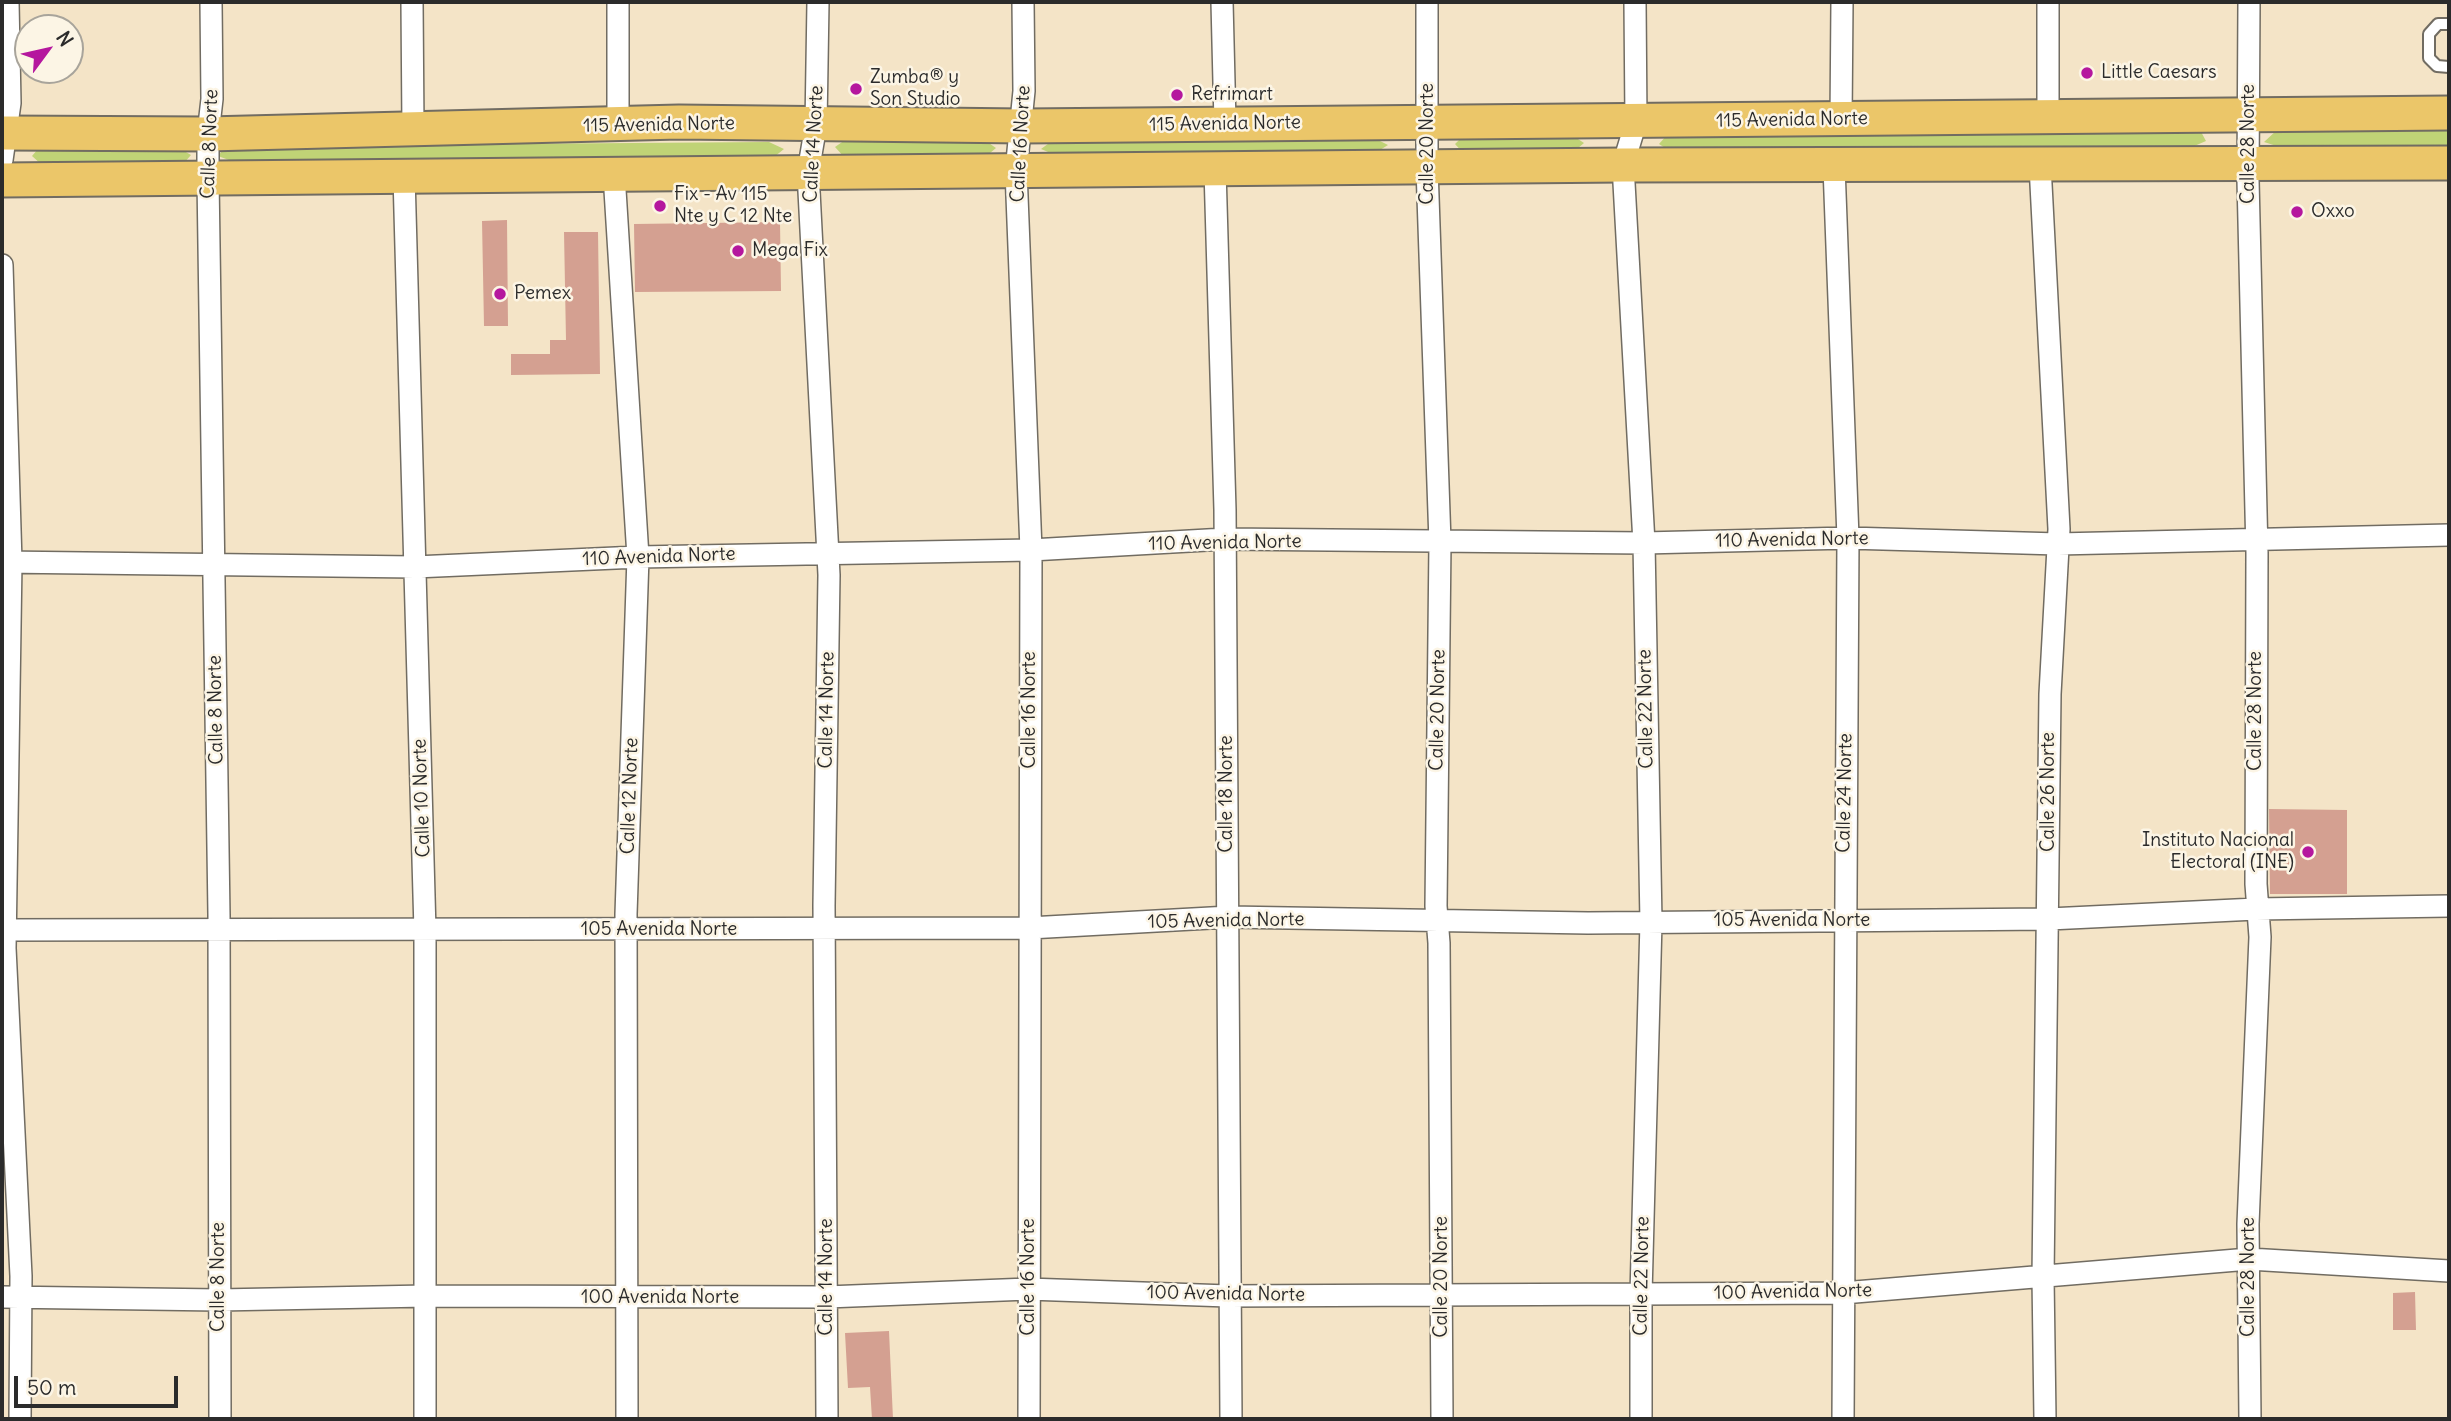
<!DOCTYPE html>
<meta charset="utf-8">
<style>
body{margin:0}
#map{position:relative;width:2451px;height:1421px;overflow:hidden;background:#f4e4c7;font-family:Delius,sans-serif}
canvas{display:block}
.frame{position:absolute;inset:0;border:4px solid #2b2b2b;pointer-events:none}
.north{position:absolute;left:14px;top:14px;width:70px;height:70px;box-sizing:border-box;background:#fcf5e5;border:2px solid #a8a49b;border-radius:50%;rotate:57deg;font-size:19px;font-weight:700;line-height:28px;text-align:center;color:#2b2b2b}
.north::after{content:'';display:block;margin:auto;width:24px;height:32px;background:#b5179e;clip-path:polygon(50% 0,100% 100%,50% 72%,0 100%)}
.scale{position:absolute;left:14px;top:1376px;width:164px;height:32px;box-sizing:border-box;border:4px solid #2b2b2b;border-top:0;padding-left:9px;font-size:21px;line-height:24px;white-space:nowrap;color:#2b2b2b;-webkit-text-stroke:5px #fcf5e5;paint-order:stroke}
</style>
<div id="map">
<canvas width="2451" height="1421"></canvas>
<div class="frame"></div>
<div class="north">N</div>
<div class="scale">50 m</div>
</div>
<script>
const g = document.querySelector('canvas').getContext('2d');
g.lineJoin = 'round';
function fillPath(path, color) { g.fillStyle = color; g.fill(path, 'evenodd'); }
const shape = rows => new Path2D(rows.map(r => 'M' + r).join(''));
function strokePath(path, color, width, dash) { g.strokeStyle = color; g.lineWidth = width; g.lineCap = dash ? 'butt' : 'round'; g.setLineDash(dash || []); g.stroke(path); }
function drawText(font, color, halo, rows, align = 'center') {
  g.font = font + ' Delius,sans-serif'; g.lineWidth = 5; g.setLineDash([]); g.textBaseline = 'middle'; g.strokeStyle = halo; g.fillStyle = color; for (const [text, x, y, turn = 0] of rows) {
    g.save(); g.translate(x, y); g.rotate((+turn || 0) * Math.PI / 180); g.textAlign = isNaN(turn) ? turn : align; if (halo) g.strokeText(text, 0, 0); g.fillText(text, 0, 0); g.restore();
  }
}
fillPath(shape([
 [2449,128,2449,146,2283,148,2264,142,2277,130],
 [2200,130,2206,141,2192,147,1673,153,1659,144,1667,135],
 [1572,135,1584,143,1571,154,1466,156,1455,144,1462,137],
 [1370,136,1388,145,1372,155,1060,157,1041,149,1056,138],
 [983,139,996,148,984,158,845,158,835,147,845,140],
 [769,142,784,149,769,161,237,163,218,156,226,146],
 [179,148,191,155,184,163,42,165,32,156,38,149]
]), '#c0d376');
fillPath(shape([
 [507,220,508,326,484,326,482,221],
 [780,222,781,291,635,292,634,224],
 [564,232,598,232,600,374,511,375,511,354,550,354,550,340,566,340],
 [2269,809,2347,810,2347,894,2270,894],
 [2415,1292,2416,1330,2393,1330,2393,1293],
 [889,1331,893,1419,872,1419,870,1387,848,1388,845,1333]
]), '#d4a091');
const service = shape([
 [2449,24,2438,24,2429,34,2429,58,2437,66,2449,67]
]);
const minor = shape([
 [211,2,212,99,208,134,208,179,219,915,220,1419],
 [412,2,413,129],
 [618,2,618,126],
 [818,2,816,125,808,172,829,575,824,905,827,1419],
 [1023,2,1024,91,1016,171,1031,550,1029,1419],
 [1222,2,1225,123],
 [1427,2,1427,168,1440,542,1436,906,1439,943,1442,1419],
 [1635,2,1636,122,1623,165,1644,543,1651,922,1641,1294,1641,1419],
 [2249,2,2248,180,2257,553,2256,884,2260,937,2248,1224,2250,1419],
 [2048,115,2048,2],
 [1841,121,1842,2],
 [2,160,10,103,8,2],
 [2040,165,2059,529,2050,694,2043,1277,2045,1419],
 [1834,167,1848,538,1843,1419],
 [1215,170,1225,510,1231,1419],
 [614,174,638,557,626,914,627,1419],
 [404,176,425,931,425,1419],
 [2,265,11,562,5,948,21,1276,20,1419],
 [2,562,415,567,638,557,1031,550,1225,539,1644,543,1848,538,2058,544,2449,535],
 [2,930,1029,928,1229,917,1588,923,2049,919,2256,909,2449,906],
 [2,1297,219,1300,426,1296,827,1297,1028,1289,1228,1296,1843,1293,2249,1259,2449,1271]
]);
const primary = shape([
 [2,133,208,134,679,122,1023,126,2449,113],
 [2,180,1623,165,2449,163]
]);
strokePath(service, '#716c62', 14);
strokePath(minor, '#716c62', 24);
strokePath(primary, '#716c62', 37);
strokePath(service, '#fff', 10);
strokePath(minor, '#fff', 21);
strokePath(primary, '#ebc669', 33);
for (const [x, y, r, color] of [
 [2087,73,7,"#b5179e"],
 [856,89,7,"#b5179e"],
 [1177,95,7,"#b5179e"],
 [660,206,7,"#b5179e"],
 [2297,212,7,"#b5179e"],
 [738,251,7,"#b5179e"],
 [500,294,7,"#b5179e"],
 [2308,852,7,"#b5179e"]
]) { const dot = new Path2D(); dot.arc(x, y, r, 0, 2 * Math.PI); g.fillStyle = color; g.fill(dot); strokePath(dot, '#fcf5e5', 2.5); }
drawText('19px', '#2b2b2b', '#fcf5e5', [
 ["Little Caesars",2101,73],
 ["Zumba® y",870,78],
 ["Son Studio",870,100],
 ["Refrimart",1191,95],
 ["Fix - Av 115",674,195],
 ["Nte y C 12 Nte",674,217],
 ["Oxxo",2311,212],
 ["Mega Fix",752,251],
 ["Pemex",514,294],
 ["Instituto Nacional",2294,841,"right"],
 ["Electoral (INE)",2294,863,"right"]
], 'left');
drawText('19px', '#2b2b2b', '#fcf5e5', [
 ["115 Avenida Norte",1792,120,-1],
 ["115 Avenida Norte",1225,124,-1],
 ["115 Avenida Norte",659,125,-1],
 ["Calle 8 Norte",210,144,-88],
 ["Calle 14 Norte",814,144,-87],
 ["Calle 16 Norte",1021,144,-87],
 ["Calle 20 Norte",1428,144,-90],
 ["Calle 28 Norte",2249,144,-90],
 ["110 Avenida Norte",1792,540,-1],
 ["110 Avenida Norte",1225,543,-1],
 ["110 Avenida Norte",659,557,-2],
 ["Calle 22 Norte",1646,709,-91],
 ["Calle 8 Norte",216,710,-91],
 ["Calle 14 Norte",827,710,-89],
 ["Calle 16 Norte",1030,710,-90],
 ["Calle 20 Norte",1438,710,-89],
 ["Calle 28 Norte",2256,711,-90],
 ["Calle 26 Norte",2049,792,-90],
 ["Calle 24 Norte",1845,793,-89],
 ["Calle 18 Norte",1227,794,-90],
 ["Calle 12 Norte",630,796,-88],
 ["Calle 10 Norte",422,798,-92],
 ["105 Avenida Norte",1226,921,-1],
 ["105 Avenida Norte",1792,921],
 ["105 Avenida Norte",659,930],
 ["Calle 22 Norte",1642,1276,-89],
 ["Calle 8 Norte",219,1277,-90],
 ["Calle 14 Norte",827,1277,-90],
 ["Calle 16 Norte",1029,1277,-90],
 ["Calle 20 Norte",1442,1277,-90],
 ["Calle 28 Norte",2249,1277,-90],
 ["100 Avenida Norte",1793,1292,-1],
 ["100 Avenida Norte",1226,1294,1],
 ["100 Avenida Norte",660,1298]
]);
</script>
